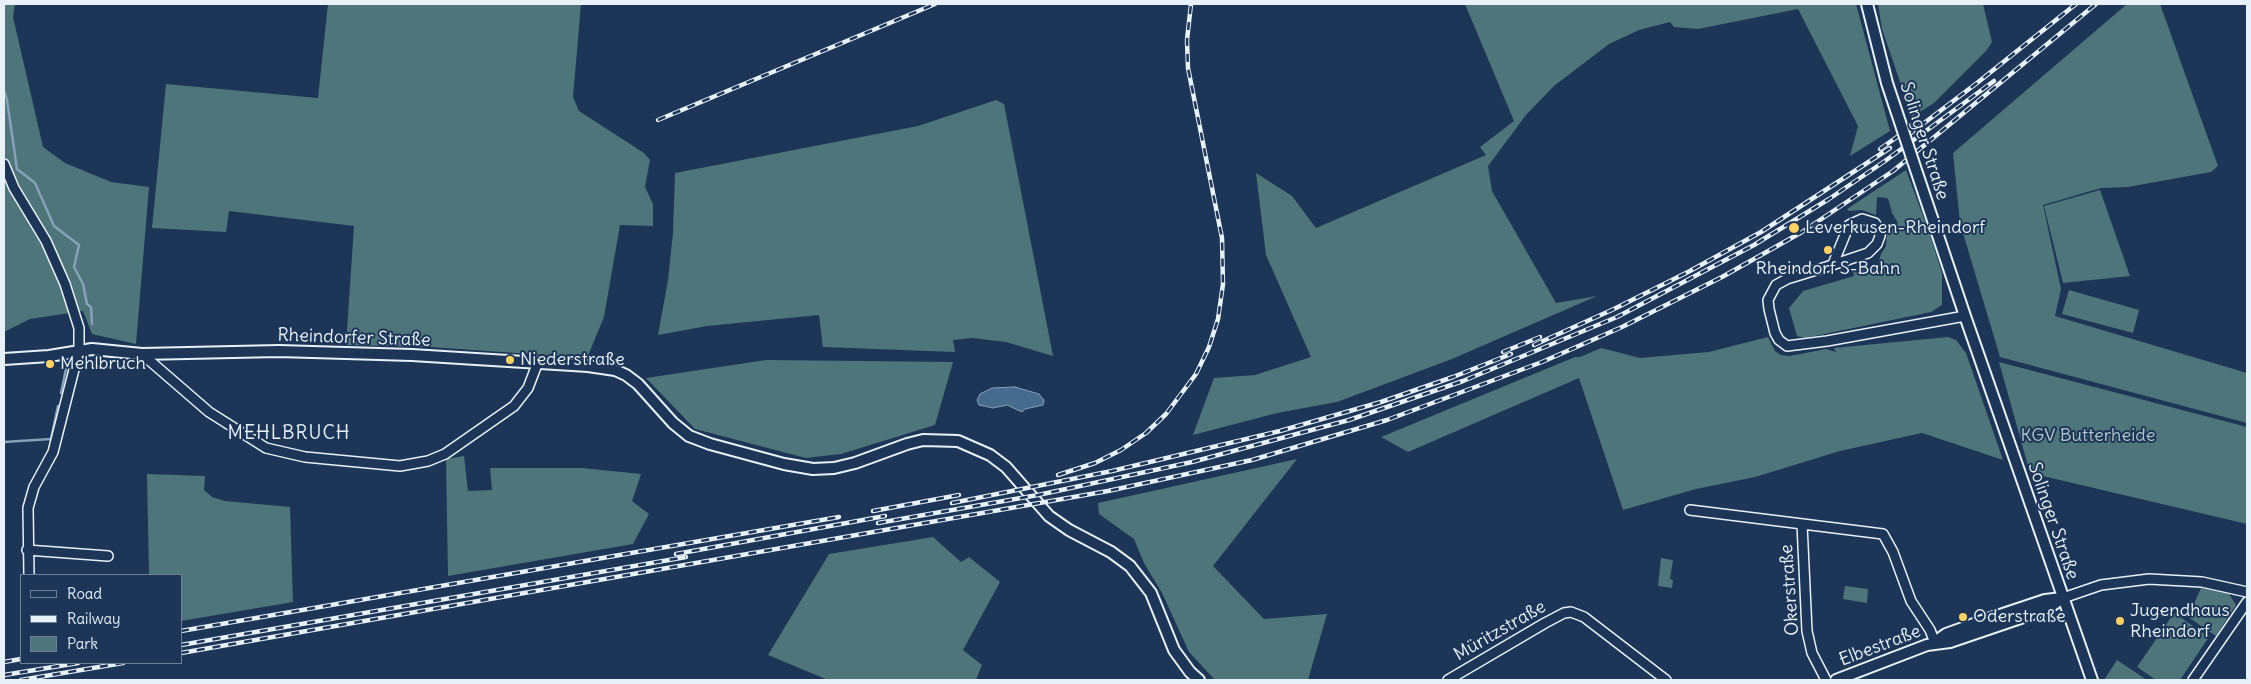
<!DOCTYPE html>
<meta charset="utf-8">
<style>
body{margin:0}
#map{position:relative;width:2251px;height:684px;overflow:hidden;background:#1d3557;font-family:Delius,sans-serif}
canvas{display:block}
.frame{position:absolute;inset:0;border:5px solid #e8f1f8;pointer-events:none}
.legend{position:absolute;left:20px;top:574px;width:162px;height:90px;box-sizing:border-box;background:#1d3557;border:1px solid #6e8097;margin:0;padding:6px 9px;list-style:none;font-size:15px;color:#e8f1f8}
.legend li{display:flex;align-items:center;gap:10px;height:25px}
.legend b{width:25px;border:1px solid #6e8097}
</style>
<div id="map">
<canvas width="2251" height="684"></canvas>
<div class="frame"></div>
<ul class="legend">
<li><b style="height:6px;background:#1d3557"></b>Road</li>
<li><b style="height:6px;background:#e8f1f8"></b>Railway</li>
<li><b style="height:14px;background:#4e7579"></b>Park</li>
</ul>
</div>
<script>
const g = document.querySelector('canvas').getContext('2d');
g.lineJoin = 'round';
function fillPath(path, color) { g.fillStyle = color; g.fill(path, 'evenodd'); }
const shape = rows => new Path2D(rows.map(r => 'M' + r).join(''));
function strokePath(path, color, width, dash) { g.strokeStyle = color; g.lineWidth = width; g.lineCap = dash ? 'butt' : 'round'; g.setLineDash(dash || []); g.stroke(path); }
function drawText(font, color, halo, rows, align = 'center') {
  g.font = font + ' Delius,sans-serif'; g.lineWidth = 4; g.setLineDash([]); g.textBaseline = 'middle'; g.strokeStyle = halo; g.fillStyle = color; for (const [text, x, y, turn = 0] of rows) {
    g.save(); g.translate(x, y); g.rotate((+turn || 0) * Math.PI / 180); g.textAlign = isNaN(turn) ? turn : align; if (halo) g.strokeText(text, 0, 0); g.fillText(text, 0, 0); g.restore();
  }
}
fillPath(shape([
 [4,4,15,4,13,17,43,147,65,163,111,182,149,187,136,344,92,334,83,311,30,319,4,332],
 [328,4,581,4,573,97,579,111,644,153,650,160,645,187,653,204,653,226,620,225,604,317,587,358,431,347,346,345,354,226,229,211,226,232,152,228,166,84,318,98],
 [1465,4,1856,4,1890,131,1850,156,1858,126,1798,9,1698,29,1674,27,1670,22,1639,30,1609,44,1554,86,1526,115,1488,166,1492,191,1556,303,1597,296,1452,359,1337,402,1277,413,1193,435,1214,378,1255,375,1311,357,1266,255,1256,173,1292,196,1316,228,1486,155,1480,147,1514,121],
 [1878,4,1983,4,1992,42,1986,51,1934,103,1912,117,1882,29],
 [2127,4,2160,4,2218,166,2211,172,2128,187,2101,188,2043,205,2061,289,2055,316,2247,373,2247,423,2000,357,1960,223,1953,153],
 [996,100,1004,104,1053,356,1006,342,972,338,953,340,955,352,823,347,819,315,707,326,658,335,668,280,673,233,675,173,918,126],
 [1906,170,1928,229,1942,273,1942,305,1931,312,1805,338,1797,336,1789,308,1803,291,1854,276,1853,272,1878,264,1881,254,1886,246,1887,230,1898,223,1892,213,1889,201,1887,198,1877,197,1876,215,1862,210,1849,211,1847,209],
 [2100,190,2130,276,2063,283,2044,206],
 [2069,290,2139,310,2133,333,2062,314],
 [1768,337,1775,351,1781,355,1790,356,1826,349,1836,352,1834,348,1948,337,1956,340,1966,353,2003,460,1922,433,1840,451,1755,477,1696,489,1623,510,1579,378,1408,452,1381,437,1575,357,1580,357,1601,348,1640,358,1709,352],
 [766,360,953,362,935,425,841,454,806,458,695,429,646,378],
 [1999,362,2247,427,2247,524,2030,473],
 [464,456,468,491,492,490,490,468,582,468,641,474,632,501,649,514,633,544,448,576,446,459],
 [1297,459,1213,566,1264,619,1327,614,1308,680,1215,680,1189,652,1162,593,1144,563,1134,539,1099,514,1098,503],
 [147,474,205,476,204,490,212,497,225,501,290,507,293,602,181,621,181,575,149,575],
 [933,537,961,562,969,557,1000,582,963,650,982,665,976,680,828,680,768,655,829,554],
 [1661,558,1673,560,1670,579,1673,580,1672,588,1658,586],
 [1845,586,1868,589,1867,603,1843,599],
 [2201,588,2229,594,2236,605,2216,636,2188,617],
 [2174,613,2209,637,2180,680,2156,680,2137,667],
 [2117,660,2147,680,2104,680]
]), '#4e7579');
const water = shape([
 [1015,387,1039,394,1044,400,1043,405,1025,409,1022,412,1007,405,993,408,979,405,977,400,980,394,992,388,1015,387]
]);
fillPath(water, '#466b8e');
strokePath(water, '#87a1b8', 1);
strokePath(shape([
 [4,91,7,100,17,169,35,183,54,226,79,245,74,267,83,284,87,304,91,307,92,324],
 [61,393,66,369],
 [4,442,51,439,58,406]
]), '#87a1b8', 2.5);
const minor = shape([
 [4,164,14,188,46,241,65,284,79,328,79,350,53,452,34,487,28,508,29,575],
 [1833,264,1849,225,1862,219,1875,223,1879,229,1880,236,1877,244,1868,253,1826,267,1787,279,1776,285,1768,300,1769,309,1775,333,1779,340,1787,346,1827,341,1965,316],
 [142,354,209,412,266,448,305,457,400,466,428,461,445,454,514,406,528,388,538,362],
 [1690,510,1883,534,1893,552,1911,601,1930,630,1935,643],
 [1802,524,1807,631,1812,653,1826,680],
 [27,550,108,556],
 [2063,598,2101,585,2149,579,2202,582,2247,592],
 [1448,680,1545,623,1564,613,1571,612,1584,617,1666,680],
 [2193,680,2247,602]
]);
const major = shape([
 [1867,4,1887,83,1902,128],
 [1913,161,1965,316,2092,680],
 [4,359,49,356,92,349,142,354,279,351,412,355,588,366,615,370,626,375,638,384,673,423,689,436,710,444,784,464,813,469,834,468,855,463,907,444,923,440,958,441,990,455,1006,467,1049,516,1069,530,1111,552,1130,566,1151,593,1174,650,1190,672,1199,680],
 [1935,642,1946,634,1982,621,2045,600,2062,598],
 [1836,680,1927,645,1950,642,2047,609,2063,598]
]);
strokePath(minor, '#e8f1f8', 12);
strokePath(major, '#e8f1f8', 14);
strokePath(minor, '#1d3557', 9);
strokePath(major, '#1d3557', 10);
const rail = shape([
 [658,120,935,4],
 [1907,136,1977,83,2076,4],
 [1880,149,1911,127],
 [1534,345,1614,309,1688,272,1761,232,1890,148],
 [1503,352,1540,337],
 [1058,475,1095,463,1121,450,1146,433,1166,414,1196,374,1209,347,1218,319,1223,284,1222,238,1188,68,1187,40,1191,4],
 [952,503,1112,471,1280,431,1381,402,1453,377,1511,354],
 [873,511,959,495],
 [878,523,1038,495,1192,462,1349,420,1463,381,1617,317,1754,245,1829,199,1885,161,1994,81],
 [676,554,885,516],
 [181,631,839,517],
 [181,645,686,557],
 [181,653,1108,491,1252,460,1387,420,1542,362,1622,327,1722,277,1802,232,1893,171,2096,4],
 [4,662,21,659],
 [4,675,78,663],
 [21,680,123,663]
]);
strokePath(rail, '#e8f1f8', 4.5);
strokePath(rail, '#1d3557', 2.5, [8]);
const majorBridge = shape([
 [1902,128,1913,161]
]);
strokePath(majorBridge, '#e8f1f8', 14, []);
strokePath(majorBridge, '#1d3557', 10);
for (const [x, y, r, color] of [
 [1794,228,6,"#ffd166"],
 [1828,250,5,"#ffd166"],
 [510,360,5,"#ffd166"],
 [50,364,5,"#ffd166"],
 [1963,617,5,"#ffd166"],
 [2120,621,5,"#ffd166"]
]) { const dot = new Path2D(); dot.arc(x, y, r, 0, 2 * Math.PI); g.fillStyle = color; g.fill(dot); strokePath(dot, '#1d3557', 2); }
drawText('18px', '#e8f1f8', '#1d3557', [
 ["Solinger Straße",1924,141,72],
 ["Rheindorfer Straße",354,338,2],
 ["Solinger Straße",2053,521,71],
 ["Okerstraße",1790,590,-94],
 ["Müritzstraße",1500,631,-30],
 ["Elbestraße",1880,646,-21]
]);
drawText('18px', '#e8f1f8', '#1d3557', [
 ["Leverkusen-Rheindorf",1805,228],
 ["Rheindorf S-Bahn",1828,269,"center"],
 ["Niederstraße",520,360],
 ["Mehlbruch",60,364],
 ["Jugendhaus",2130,611],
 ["Rheindorf",2130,632],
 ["Oderstraße",1973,617]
], 'left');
drawText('18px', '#b2c6cc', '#1d3557', [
 ["KGV Butterheide",2088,436]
]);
g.letterSpacing = '1px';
drawText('19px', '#e8f1f8', '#1d3557', [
 ["MEHLBRUCH",289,434]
]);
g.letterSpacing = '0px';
</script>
